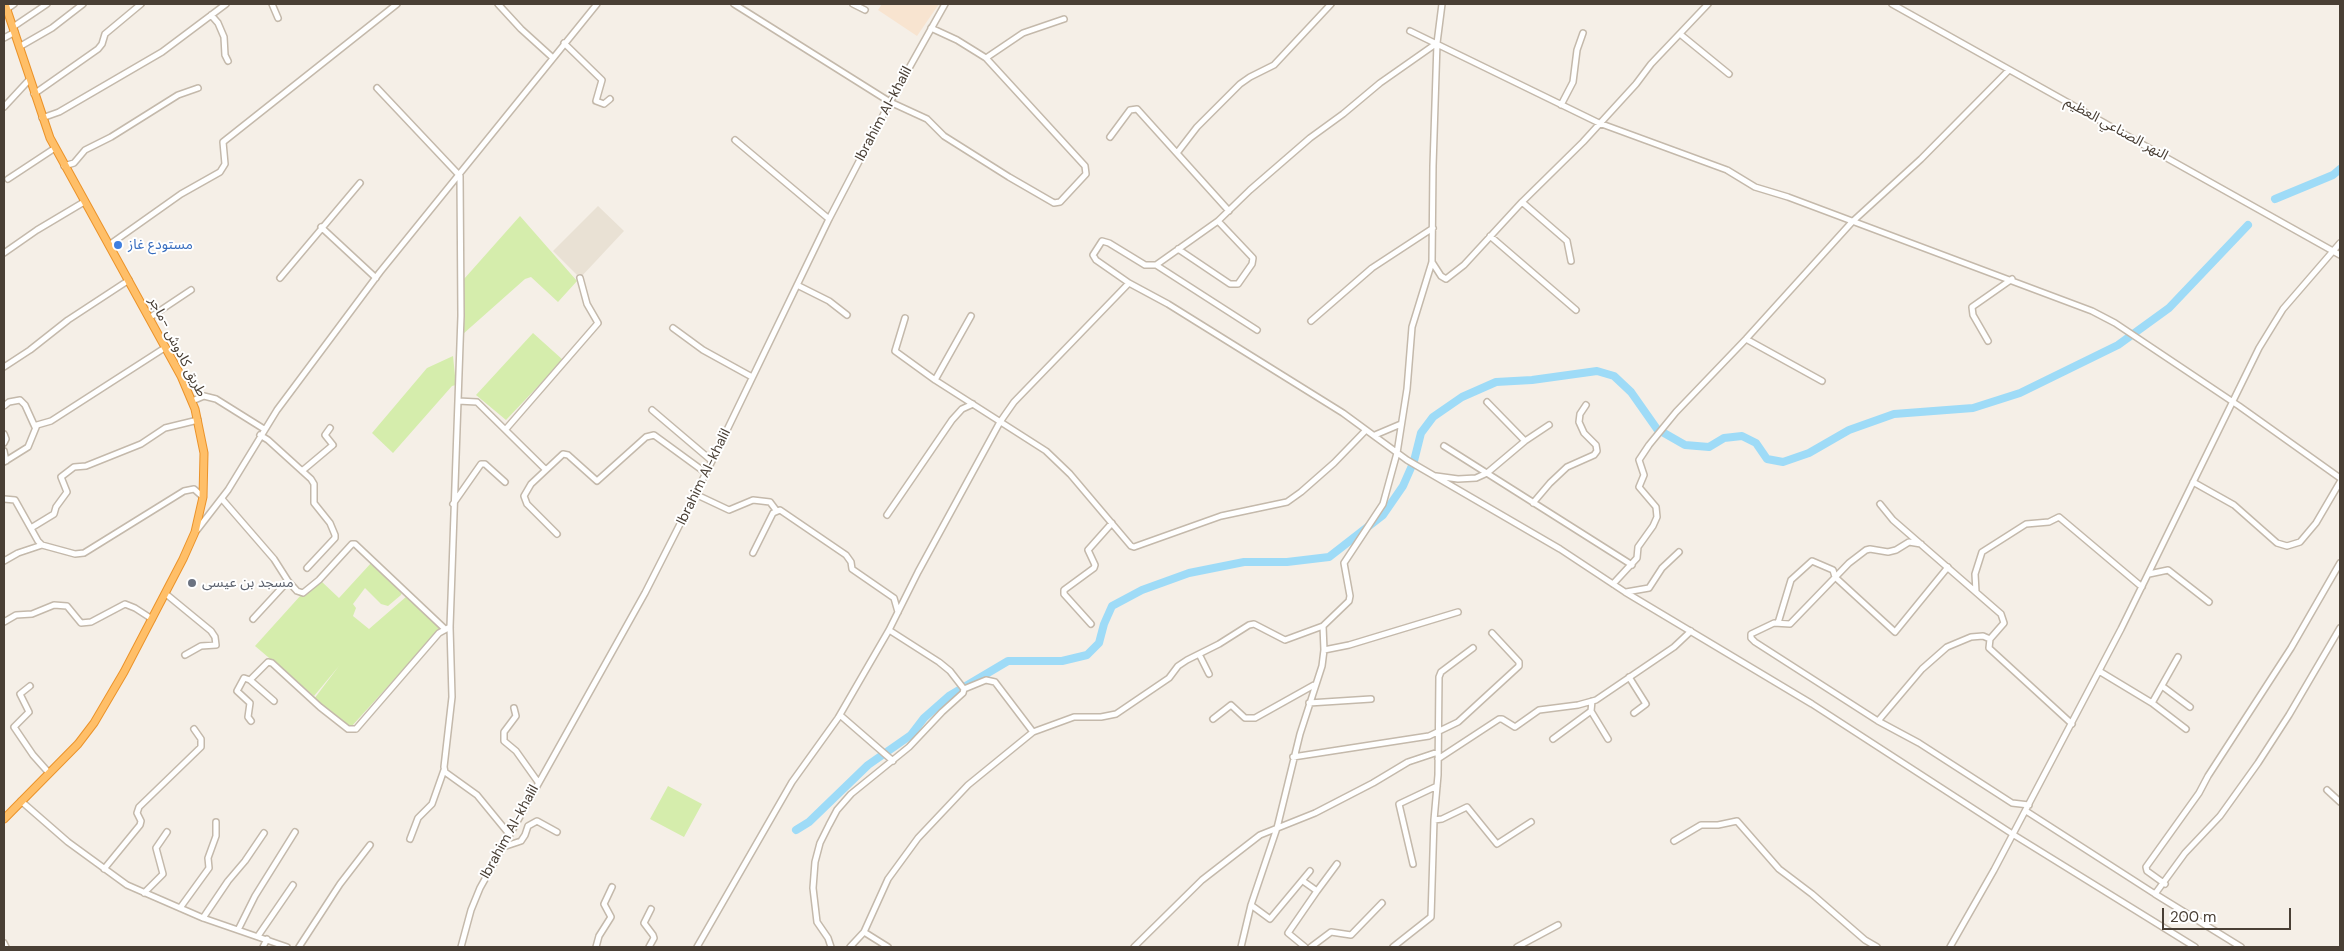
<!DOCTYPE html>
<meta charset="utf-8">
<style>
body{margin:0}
#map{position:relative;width:2344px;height:951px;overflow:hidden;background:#f5efe7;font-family:"DM Sans",sans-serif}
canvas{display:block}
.frame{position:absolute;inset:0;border:5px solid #493f35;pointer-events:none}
.scale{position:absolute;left:2162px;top:908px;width:129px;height:22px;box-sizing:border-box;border:2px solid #493f35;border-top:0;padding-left:6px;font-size:15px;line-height:18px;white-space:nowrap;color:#493f35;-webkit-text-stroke:4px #fff;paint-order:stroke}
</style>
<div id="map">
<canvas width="2344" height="951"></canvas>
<div class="frame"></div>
<div class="scale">200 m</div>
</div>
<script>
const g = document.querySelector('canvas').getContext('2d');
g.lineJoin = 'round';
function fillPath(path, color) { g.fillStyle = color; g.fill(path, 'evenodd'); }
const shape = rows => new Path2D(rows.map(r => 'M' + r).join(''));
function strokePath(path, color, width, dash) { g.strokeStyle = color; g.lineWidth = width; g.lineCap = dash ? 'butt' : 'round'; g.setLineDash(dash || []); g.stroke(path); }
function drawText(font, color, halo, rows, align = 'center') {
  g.font = font + ' "DM Sans","Noto Sans Arabic",sans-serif'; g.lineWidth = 4; g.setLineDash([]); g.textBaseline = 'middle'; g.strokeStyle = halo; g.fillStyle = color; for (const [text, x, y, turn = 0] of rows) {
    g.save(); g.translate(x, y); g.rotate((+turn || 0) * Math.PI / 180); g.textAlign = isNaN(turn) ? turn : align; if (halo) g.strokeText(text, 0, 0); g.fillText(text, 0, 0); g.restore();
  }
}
fillPath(shape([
 [598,206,624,231,580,278,553,251]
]), '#e9e1d4');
fillPath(shape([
 [882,4,939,4,917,36,878,10]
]), '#f8e4d0');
fillPath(shape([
 [520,216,577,281,558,302,531,277,525,279,463,334,464,279],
 [533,333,563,360,506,420,476,395],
 [453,356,456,385,452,386,393,453,372,433,427,368],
 [372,562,402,592,401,595,388,606,381,604,365,588,353,604,356,608,353,616,369,629,407,596,440,629,351,727,314,699,339,666,314,696,255,646,301,595,321,581,339,598],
 [668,786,702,804,684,837,650,819]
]), '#d5edac');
strokePath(shape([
 [2275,199,2333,175,2340,169],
 [796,830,809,822,868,765,911,735,924,718,949,696,1008,661,1062,661,1087,655,1099,643,1104,624,1112,606,1142,590,1189,573,1244,562,1287,562,1329,557,1383,515,1403,486,1414,461,1421,433,1433,417,1462,397,1496,382,1532,380,1597,371,1614,376,1631,392,1657,429,1685,445,1709,447,1724,438,1742,436,1756,443,1767,459,1783,462,1809,453,1849,430,1894,414,1973,408,2020,393,2118,345,2169,308,2248,225]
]), '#9edbf7', 8);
const minor = shape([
 [272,4,278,18],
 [498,4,521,29,553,58],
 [734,4,890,102,927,119,944,136,1009,177,1054,203,1060,202,1086,174,1085,166,986,58,957,40,931,28],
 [853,4,865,10],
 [1892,4,2340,255],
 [7,9,14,4],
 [211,15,218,23,224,37,225,55,228,61],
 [13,27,47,4],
 [1410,31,1599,123,1727,170,1755,187,1788,197,2092,311,2115,323,2239,406,2340,478],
 [1680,34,1729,74],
 [4,38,15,32],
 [564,43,602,80,596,101,604,104,610,99],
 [19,47,52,28,83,4],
 [986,58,1023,33,1064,19],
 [377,88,460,176,461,316,450,627,452,697,444,767,445,772,477,795,509,834],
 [34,94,98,49,102,44,105,34,141,4],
 [1561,105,1573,82,1577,50,1583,33],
 [4,107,29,80],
 [42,118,59,112,162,52,226,4],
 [1110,137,1130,110,1137,109,1229,211],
 [735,140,829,219],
 [1177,153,1197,127,1240,84,1250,77,1274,65,1331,4],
 [64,166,74,163,85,150,111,137,178,95,198,88],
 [8,179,55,148],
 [1522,202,1567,241,1571,261],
 [321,227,376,278],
 [1490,236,1576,310],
 [109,245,181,194,220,172,225,164,223,142,397,4],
 [1178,249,1230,284,1238,284,1252,264,1253,258,1218,221],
 [4,253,37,230,84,202],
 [1432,262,1441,276,1446,279,1464,265,1522,202,1583,142,1636,84,1651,64,1708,4],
 [1156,265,1257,330],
 [280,278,360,183],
 [1129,283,1168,304,1343,413,1407,460,1560,549,1625,592,1812,704,2014,835,2195,947],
 [797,285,829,301,847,315],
 [149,318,191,290],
 [905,318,895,351,935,380,1046,451,1070,474,1131,546,1134,547,1221,516,1287,502,1301,492,1334,463,1366,430],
 [1311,321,1372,268,1433,228],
 [673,328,703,350,752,377],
 [1746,339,1822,381],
 [1988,341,1973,315,1972,307,2012,279],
 [4,367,30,350,68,320,129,280],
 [935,380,971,316],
 [192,401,204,396,216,399,264,429],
 [458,401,477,402,545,469],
 [1487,402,1525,441],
 [4,406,9,402,20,400,25,405,35,427],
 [652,410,712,461],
 [506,429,598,323,587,304,580,278],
 [4,434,6,439,4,443],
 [260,435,268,440,311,479,314,484,314,503,330,523,335,535,335,538,307,568],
 [1375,435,1401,424],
 [1444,446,1632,565],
 [4,451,6,461],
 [4,462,28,447,37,425,51,421,166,347],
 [302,471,333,445,325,435,330,428],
 [1436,476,1458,479,1476,478,1487,473,1525,441,1549,425],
 [2193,482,2234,505,2277,543,2287,546,2300,542,2316,523,2340,482],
 [695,494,729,510,753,500,770,502,776,510],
 [4,499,15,500,38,541,42,545],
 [222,499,274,559,288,581,253,619],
 [1533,503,1550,483,1567,467,1594,455,1597,451,1596,445,1584,433,1579,422,1580,414,1586,405],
 [453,504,481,464,485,464,505,482],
 [1880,504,1893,520,2001,614,2004,623,1990,639,1989,648,2072,724],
 [887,515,952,420,962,409,973,404],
 [31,528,54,514,56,507,67,492,61,477,74,467,86,466,141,444,165,428,198,420],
 [197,530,228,490,277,410,380,272,597,4],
 [557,534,527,504,524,496,531,484,563,454,568,455,597,481,646,437,654,435,706,473],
 [753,553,773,513,780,510,846,555,851,562,852,569,894,598,898,612],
 [4,561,18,553,42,545,75,554,84,553,184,491,194,489,203,497],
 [2149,574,2168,570,2209,602],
 [288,581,297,591,303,593,319,580,352,544,355,544,445,629],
 [1613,584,1637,558,1638,547,1653,526,1657,517,1656,507,1639,487,1644,475,1639,460,1649,445,1676,412,1746,339,1852,222,1921,159,2009,70],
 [1626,592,1649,588,1662,568,1679,552],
 [1976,592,1975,574,1982,552,2026,524,2049,522,2059,517,2142,587],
 [166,594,211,631,215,637,216,645,201,646,185,655],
 [4,622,16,615,32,614,54,605,67,606,81,623,91,622,125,604,135,608,152,619],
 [1778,623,1791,580,1812,561,1833,570,1835,577,1895,632,1948,567],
 [1091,624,1064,594,1064,590,1094,568,1095,565,1088,550,1112,523],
 [1990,639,1983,636,1971,637,1947,647,1922,669,1878,721,1919,743,2012,803,2029,805],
 [1324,650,1349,645,1458,612],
 [1199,654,1209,674],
 [2099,671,2152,703,2186,729],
 [1629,677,1646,704,1634,713],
 [250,680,244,678,237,691,250,703,248,717,251,721],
 [30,686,20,694,29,712,14,727,33,755,49,773],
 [2162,686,2190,707],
 [964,689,986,680,995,682,1033,732],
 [274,701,250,680,268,662,272,663,320,707,348,729,356,729,439,633,450,627],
 [1309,703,1371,699],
 [2152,703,2178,657],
 [514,708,516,716,504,732,504,741,516,751,538,782],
 [1591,711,1608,739],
 [840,715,893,761],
 [1213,719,1231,705,1245,718,1255,718,1314,685],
 [1878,721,1755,642,1751,638,1751,634,1774,623,1790,624,1849,563,1866,550,1870,549,1888,552,1896,550,1909,542,1921,544],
 [1553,739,1591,711,1592,701],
 [1293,757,1429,736,1458,722,1519,666,1519,662,1492,633],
 [1438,759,1499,719,1502,719,1515,727,1539,710,1578,705,1596,700,1674,647,1691,631],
 [2327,790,2340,802],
 [21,801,68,842,127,885,203,918,287,947],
 [2026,811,2155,894,2185,853,2220,816,2258,763,2289,715,2340,628],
 [1434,820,1442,819,1467,807,1497,844,1531,822],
 [410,839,418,818,432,804,444,770],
 [1674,841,1701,825,1718,825,1737,821,1779,869,1812,894,1865,940,1877,947],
 [503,847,521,841,525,835,528,826,537,821,557,832],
 [1413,864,1399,804,1437,786],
 [104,869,140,825,141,821,137,813,139,807,201,747,201,739,194,729],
 [1303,881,1317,891,1288,933,1305,947],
 [2165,884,2147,871,2146,867,2199,793,2208,776,2291,648,2340,563],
 [1317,891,1337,864],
 [144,893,163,874,156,848,167,832],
 [2155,894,2241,947],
 [1251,905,1270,919,1310,871],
 [180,908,209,868,208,858,216,836,216,822],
 [203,918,228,881,245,861,264,833],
 [238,930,255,896,295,832],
 [864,932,888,947],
 [258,936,293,885],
 [4,943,6,947],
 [263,947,267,939],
 [299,947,340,884,370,845],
 [461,947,471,910,480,888,645,593,712,461,829,219,890,102,945,4],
 [596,947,599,936,611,917,604,904,612,887],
 [649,947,654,938,653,935,644,923,651,909],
 [697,947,792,782,838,718,889,630,918,572,1000,422,1014,402,1129,283,1096,260,1093,255,1102,241,1109,243,1145,265,1156,265,1218,221,1250,190,1310,138,1343,114,1380,83,1437,43],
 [831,947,828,938,817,922,813,888,815,862,820,843,829,825,837,810,851,794,909,747,942,712,963,693,964,689,950,671,939,662,889,630],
 [850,947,864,932,888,879,918,838,968,785,1033,732,1074,717,1101,717,1116,714,1169,678,1178,666,1187,660,1219,644,1249,625,1254,624,1285,640,1323,626,1349,601,1350,596,1344,563,1383,504,1397,453,1407,389,1412,327,1432,262,1433,166,1437,43,1442,4],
 [1134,947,1202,880,1260,835,1315,813,1373,783,1408,762,1438,752],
 [1241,947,1251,905,1277,828,1300,734,1322,666,1324,650,1323,626],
 [1311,947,1331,932,1351,935,1382,903],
 [1393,947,1431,917,1434,820,1438,775,1439,677,1441,672,1473,648],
 [1517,947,1558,925],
 [1950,947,1994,870,2121,629,2259,348,2283,309,2340,243]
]);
const highway = shape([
 [4,819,78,744,94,723,124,672,183,559,195,532,203,497,204,453,195,409,181,376,50,138,5,4]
]);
strokePath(minor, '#c4b9ab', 8);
strokePath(highway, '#eb932a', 9);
strokePath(minor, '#fff', 5);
strokePath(highway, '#ffbf68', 7);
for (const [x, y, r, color] of [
 [118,245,5,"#3f7fe0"],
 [192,583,5,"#6b7280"]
]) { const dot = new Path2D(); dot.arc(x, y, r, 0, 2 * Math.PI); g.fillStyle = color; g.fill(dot); strokePath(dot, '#fff', 2); }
drawText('14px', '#493f35', '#fff', [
 ["Ibrahim Al-khalil",884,114,-62],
 ["النهر الصناعي العظيم",2116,129,29],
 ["طريق كادوش -ماجر",177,347,63],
 ["Ibrahim Al-khalil",704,477,-64],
 ["Ibrahim Al-khalil",510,832,-61]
]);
drawText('14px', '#366cbe', '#fff', [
 ["مستودع غاز",128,245]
], 'left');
drawText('14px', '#5b616d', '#fff', [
 ["مسجد بن عيسى",202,583]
], 'left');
</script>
